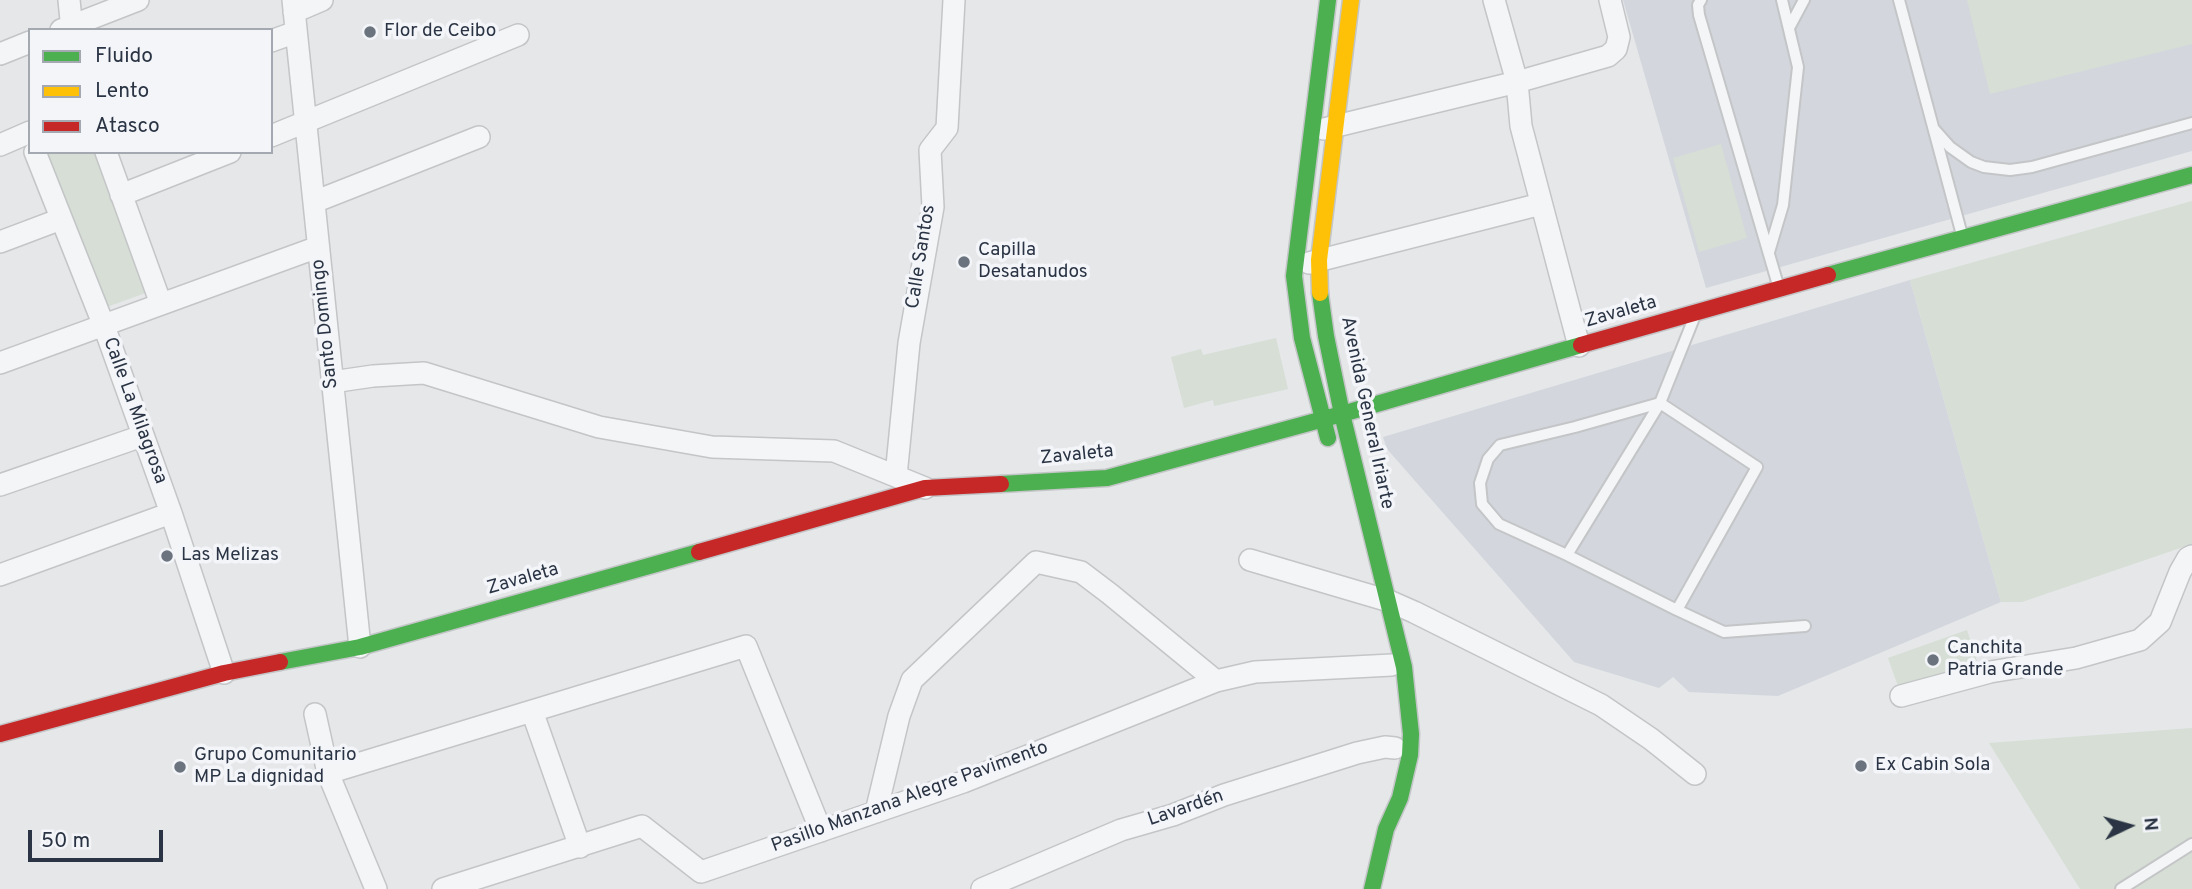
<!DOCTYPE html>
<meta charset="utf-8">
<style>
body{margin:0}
#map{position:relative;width:2192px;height:889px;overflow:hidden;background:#e5e7e9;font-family:Overpass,sans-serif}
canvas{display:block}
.legend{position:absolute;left:28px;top:28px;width:245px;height:126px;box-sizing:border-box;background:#f3f5f9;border:2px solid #a3a8b1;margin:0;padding:9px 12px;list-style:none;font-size:21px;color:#2a3444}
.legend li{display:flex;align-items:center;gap:14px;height:35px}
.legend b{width:35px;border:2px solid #a3a8b1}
.north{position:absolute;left:2094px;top:791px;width:70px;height:70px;-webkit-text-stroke:5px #f3f5f9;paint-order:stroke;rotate:85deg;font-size:19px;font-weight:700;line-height:28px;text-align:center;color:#2a3444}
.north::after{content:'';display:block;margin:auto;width:24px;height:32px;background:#2a3444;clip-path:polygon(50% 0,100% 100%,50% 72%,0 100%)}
.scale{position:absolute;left:28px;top:830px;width:135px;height:32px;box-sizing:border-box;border:4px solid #2a3444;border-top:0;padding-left:9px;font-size:21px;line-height:24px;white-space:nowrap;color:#2a3444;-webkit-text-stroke:5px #f3f5f9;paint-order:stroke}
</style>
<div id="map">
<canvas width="2192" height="889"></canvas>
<ul class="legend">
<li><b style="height:9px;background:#4caf50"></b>Fluido</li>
<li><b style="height:9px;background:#ffc107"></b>Lento</li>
<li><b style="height:9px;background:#c62828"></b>Atasco</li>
</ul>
<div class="north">N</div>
<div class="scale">50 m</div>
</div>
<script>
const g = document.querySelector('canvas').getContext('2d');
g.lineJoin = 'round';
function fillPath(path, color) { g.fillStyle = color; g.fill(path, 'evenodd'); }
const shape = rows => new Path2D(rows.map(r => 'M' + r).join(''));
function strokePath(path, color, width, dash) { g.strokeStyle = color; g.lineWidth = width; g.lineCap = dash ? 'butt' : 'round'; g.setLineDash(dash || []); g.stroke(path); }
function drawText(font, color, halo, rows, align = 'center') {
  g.font = font + ' Overpass,sans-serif'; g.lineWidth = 7; g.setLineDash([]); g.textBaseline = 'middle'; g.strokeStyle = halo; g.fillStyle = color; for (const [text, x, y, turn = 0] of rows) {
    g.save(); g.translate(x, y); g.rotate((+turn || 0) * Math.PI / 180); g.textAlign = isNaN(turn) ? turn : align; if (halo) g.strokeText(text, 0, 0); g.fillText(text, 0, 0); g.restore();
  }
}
fillPath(shape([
 [1623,0,2192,0,2192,151,1706,288],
 [1910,280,2001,602,1778,696,1689,692,1673,677,1659,688,1574,662,1387,449,1383,437]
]), '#d3d7dd');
fillPath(shape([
 [1967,0,2192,0,2192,44,1990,94],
 [1721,144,1747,238,1699,252,1673,158],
 [44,152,100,152,151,291,104,308],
 [2192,201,2192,544,2022,602,2001,602,1910,280],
 [1276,338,1288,389,1214,406,1213,400,1184,408,1171,357,1201,349,1203,355],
 [1967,630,1977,661,1899,689,1888,658],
 [2192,728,2192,889,2080,889,1989,743]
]), '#d6ded5');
const lane = shape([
 [1701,0,1698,5,1699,15,1778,285],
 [1899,0,1962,235],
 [1789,28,1804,0],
 [1934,129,1950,147,1971,162,1984,167,2010,170,2032,167,2192,123],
 [1769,252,1783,205,1798,67,1782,0],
 [1567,555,1660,403,1694,318],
 [1677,610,1757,467,1660,403,1575,427,1500,445,1488,459,1480,483,1482,504,1499,524,1567,555,1677,610,1724,632,1805,626],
 [2121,889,2192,844]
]);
const street = shape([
 [69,0,72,30],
 [293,0,360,647],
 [1494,0,1517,82,1521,126,1579,346],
 [294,12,322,0],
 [61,30,138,0],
 [271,41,296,32],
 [0,54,30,42],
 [1324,129,1517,82,1608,56,1616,49,1619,37,1610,0],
 [271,136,518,35],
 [0,145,30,132],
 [35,152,104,326,171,513,224,673],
 [106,152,161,304],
 [121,195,230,152],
 [314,202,479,137],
 [0,242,61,219],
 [1309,263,1541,204],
 [0,363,318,247],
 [332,382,373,376,424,373,599,427,712,447,834,451,925,488],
 [896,476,909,343,933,207,930,150,947,128,954,0],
 [0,485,142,436],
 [1250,560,1389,601,1414,612,1601,705,1651,739,1695,774],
 [0,575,171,513],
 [1901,696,1990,672,2076,658,2140,640,2160,622,2180,572,2188,558,2192,556],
 [532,711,580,847],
 [315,714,328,773,376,889],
 [328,773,746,646,821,831],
 [876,812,899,716,912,680,1036,562,1081,572,1110,594,1216,681],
 [443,889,642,826,701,872,963,782,1216,681,1255,672,1392,665],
 [982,889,1121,830,1173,815,1224,795,1357,753,1385,747,1395,748]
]);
const fast = shape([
 [1328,0,1294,276,1302,338,1328,438],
 [1828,275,2192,175],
 [1320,293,1326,336,1342,414,1404,667,1411,734,1410,755,1400,798,1386,829,1372,889],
 [1001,484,1107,478,1342,414,1581,345],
 [280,662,360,647,699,552]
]);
const slow = shape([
 [1320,293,1319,260,1351,0]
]);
const jam = shape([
 [1581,345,1828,275],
 [699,552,925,488,1001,484],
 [0,734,224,673,280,662]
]);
strokePath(lane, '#c3c5c7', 14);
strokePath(street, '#c3c5c7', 24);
strokePath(fast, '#c3c5c7', 19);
strokePath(slow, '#c3c5c7', 19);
strokePath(jam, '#c3c5c7', 19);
strokePath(lane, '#f4f5f7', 10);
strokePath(street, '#f4f5f7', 21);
strokePath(fast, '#4caf50', 16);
strokePath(slow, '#ffc107', 16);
strokePath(jam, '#c62828', 16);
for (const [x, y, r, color] of [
 [370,32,7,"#6b737e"],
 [964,262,7,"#6b737e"],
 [167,556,7,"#6b737e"],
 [1933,660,7,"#6b737e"],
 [1861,766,7,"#6b737e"],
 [180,767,7,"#6b737e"]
]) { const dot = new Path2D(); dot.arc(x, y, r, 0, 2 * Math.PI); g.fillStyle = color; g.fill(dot); strokePath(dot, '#f3f5f9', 2.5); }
drawText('19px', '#2a3444', '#f3f5f9', [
 ["Flor de Ceibo",384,32],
 ["Capilla",978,251],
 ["Desatanudos",978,273],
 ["Las Melizas",181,556],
 ["Canchita",1947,649],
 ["Patria Grande",1947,671],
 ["Grupo Comunitario",194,756],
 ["MP La dignidad",194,778],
 ["Ex Cabin Sola",1875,766]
], 'left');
drawText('19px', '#2a3444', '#f3f5f9', [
 ["Calle Santos",922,257,-81],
 ["Zavaleta",1621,313,-16],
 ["Santo Domingo",326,324,-96],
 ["Calle La Milagrosa",134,411,70],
 ["Avenida General Iriarte",1366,413,78],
 ["Zavaleta",1077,456,-6],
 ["Zavaleta",523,580,-16],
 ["Pasillo Manzana Alegre Pavimento",910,798,-20],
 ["Lavardén",1186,809,-19]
]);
</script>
